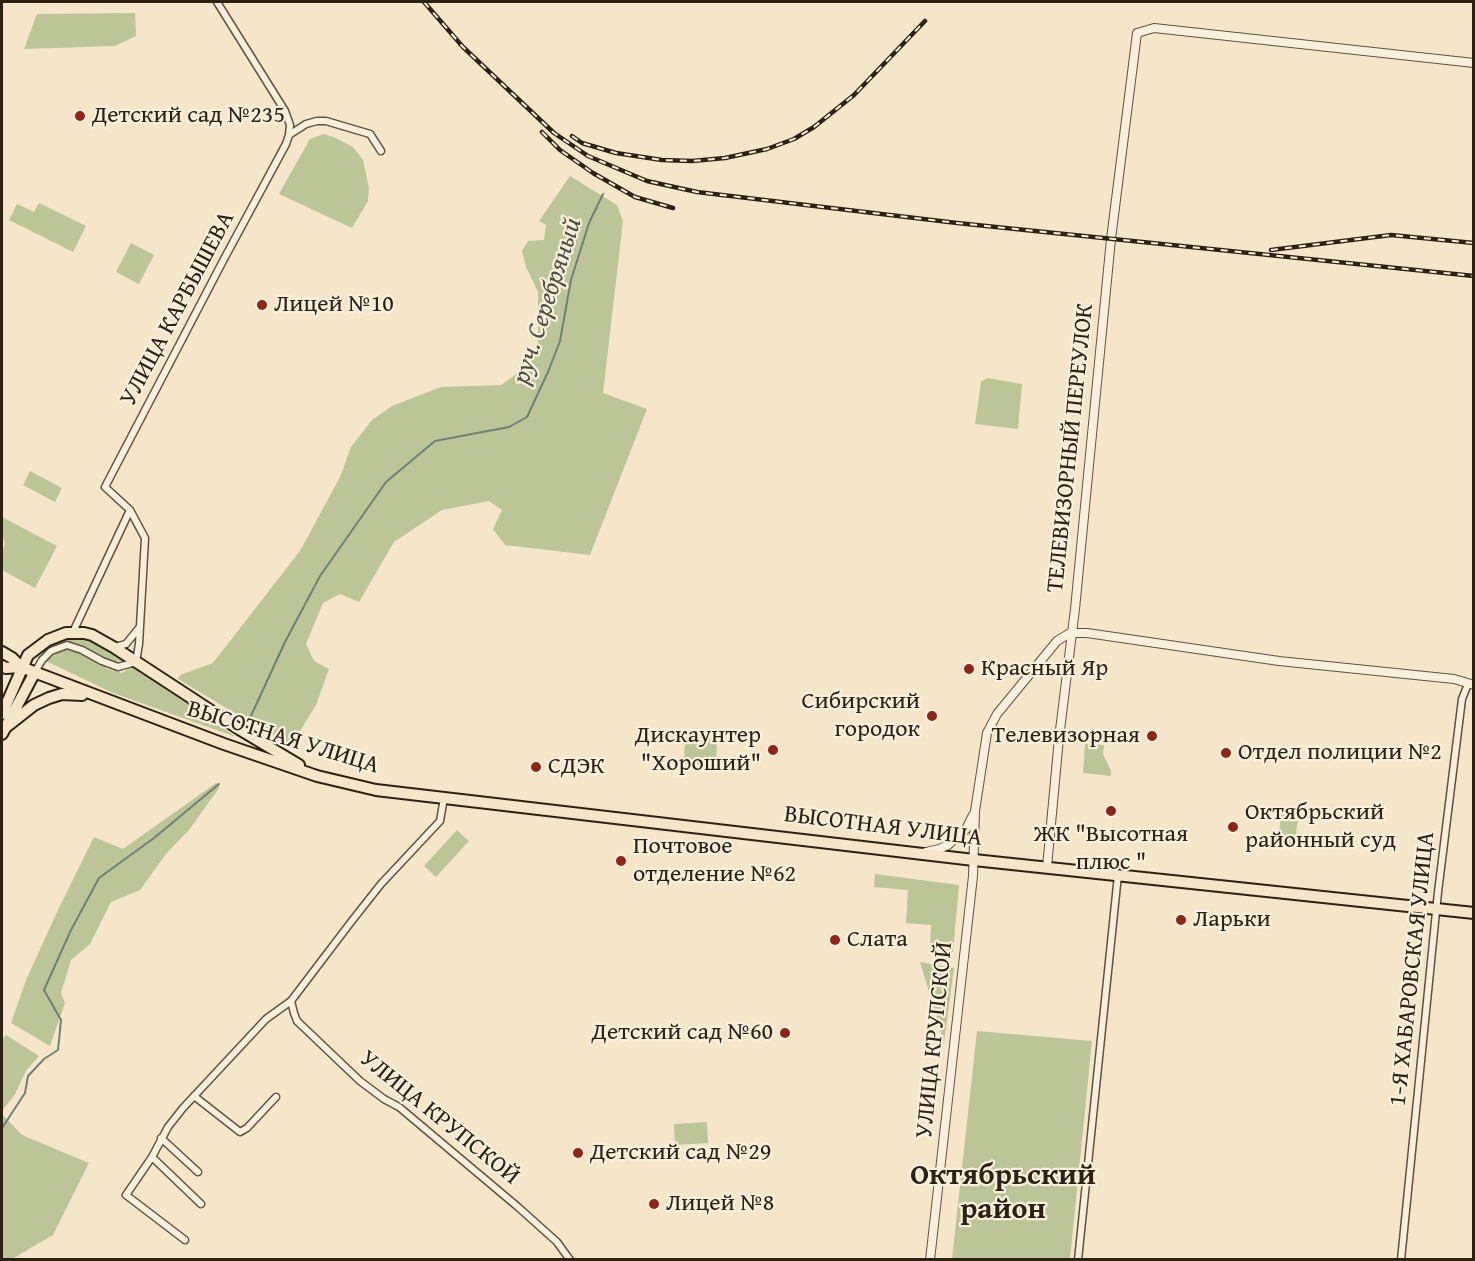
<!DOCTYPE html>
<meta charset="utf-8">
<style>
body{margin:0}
#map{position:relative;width:1475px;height:1261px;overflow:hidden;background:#f5e6ca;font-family:"Gentium Book Plus",serif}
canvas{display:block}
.frame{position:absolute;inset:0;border:3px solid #2d2113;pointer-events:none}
</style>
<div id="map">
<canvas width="1475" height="1261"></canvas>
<div class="frame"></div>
</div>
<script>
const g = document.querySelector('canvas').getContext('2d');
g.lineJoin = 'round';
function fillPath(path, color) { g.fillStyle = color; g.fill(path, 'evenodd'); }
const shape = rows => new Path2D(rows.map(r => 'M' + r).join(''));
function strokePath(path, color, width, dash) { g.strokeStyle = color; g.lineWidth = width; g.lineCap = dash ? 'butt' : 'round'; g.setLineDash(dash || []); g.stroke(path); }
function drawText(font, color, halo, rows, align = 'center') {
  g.font = font + ' "Gentium Book Plus",serif'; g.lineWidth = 4.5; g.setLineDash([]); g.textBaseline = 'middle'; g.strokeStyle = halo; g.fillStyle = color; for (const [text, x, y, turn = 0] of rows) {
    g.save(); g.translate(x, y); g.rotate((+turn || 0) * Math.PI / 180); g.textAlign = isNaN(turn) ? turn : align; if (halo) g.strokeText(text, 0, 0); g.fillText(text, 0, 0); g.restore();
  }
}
fillPath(shape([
 [135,13,136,36,115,46,24,49,37,14],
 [324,134,336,138,353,147,363,160,369,188,368,201,352,228,279,194,310,139],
 [570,176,617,205,623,221,603,393,647,409,590,555,505,545,493,529,502,510,489,501,442,510,394,542,359,602,340,594,323,603,306,644,314,661,329,669,316,705,295,739,286,744,178,679,180,675,213,663,300,551,340,477,351,447,372,420,392,406,441,387,501,385,525,368,538,350,538,292,526,267,522,251,528,241,544,240,546,225,539,221],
 [39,203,86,226,73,252,9,220,17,204,34,212],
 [131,243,154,255,139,284,116,272],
 [987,378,1022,384,1018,429,975,424,981,382],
 [30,471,62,488,55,502,23,485],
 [2,517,57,546,35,588,2,570,2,552,5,544,2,534],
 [65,638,85,638,102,646,122,661,113,662,73,642,62,642,43,651,38,657,35,656,53,642],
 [71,648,108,669,122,673,132,667,213,720,236,737,113,693,46,661,59,652],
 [685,737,717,739,716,765,684,764],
 [1085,744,1104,745,1103,754,1111,771,1111,776,1083,773],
 [216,783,219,784,219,788,189,830,166,854,140,890,111,902,90,944,71,960,61,993,65,1003,50,1046,11,1023,26,980,58,910,94,837,123,849],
 [1281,814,1298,816,1295,846,1278,845],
 [457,830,469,841,436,877,424,866],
 [875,874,959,885,953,952,930,949,931,925,906,923,908,890,874,887],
 [920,962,954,968,944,1043],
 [977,1031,1092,1041,1070,1259,952,1259],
 [6,1035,39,1056,26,1071,15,1094,2,1111,2,1040],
 [2,1114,22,1135,89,1163,53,1235,12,1259,2,1259],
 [707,1122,708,1143,675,1145,674,1124]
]), '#bbc597');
strokePath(shape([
 [250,718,285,642,320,576,386,482,435,441,509,427,527,417,548,372,560,341,571,280,589,223,603,194],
 [2,1128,25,1093,28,1076,44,1059,58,1050,61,1020,44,990,71,930,99,878,154,838,219,784]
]), '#708075', 2);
const minor = shape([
 [289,135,306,124,317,121,326,121,370,134,381,151],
 [73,632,130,510],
 [115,647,126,644,139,628],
 [35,672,42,660,51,651,67,645,82,650,102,661,118,667,136,662,139,644,145,538,130,510,105,487,224,259,286,144,289,135,290,125,285,111,217,2],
 [444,798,440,821,381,884,351,922,291,1001,294,1013,297,1021,360,1081,384,1099,399,1107,518,1207,557,1242,570,1260],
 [194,1096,240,1132,247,1128,276,1097],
 [161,1138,198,1172],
 [152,1157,201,1204],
 [185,1240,126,1195,152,1157,168,1127,183,1108,266,1019,291,1001],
 [1078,1260,1118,875],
 [1401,1260,1438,892,1462,699,1468,684]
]);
const tertiary = shape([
 [926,852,939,849,948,845,966,829,973,815],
 [1047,867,1059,738,1075,609,1111,239,1137,33,1154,28,1474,63],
 [930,1260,973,876,975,811,987,733,997,714,1057,641,1070,633,1087,633,1279,661,1454,679,1474,685]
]);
const primary = shape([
 [2,652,12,658,21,667],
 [2,666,6,668,21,667,224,744,317,776,376,790,974,860,1474,913],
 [2,714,28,655,48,640,66,633,84,633,92,635,115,648,239,729,299,765],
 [6,727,34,705,49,698,62,694,82,695],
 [2,734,35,672]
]);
strokePath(minor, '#5f5241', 9);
strokePath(tertiary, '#5f5241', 10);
strokePath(primary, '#2d2113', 14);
strokePath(minor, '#f8efdd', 6);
strokePath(tertiary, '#f8efdd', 8);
strokePath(primary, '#f5e6ca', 10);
const rail = shape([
 [424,2,463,47,554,133,588,156,647,181,697,192,957,223,1474,276],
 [542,132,560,150,593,173,635,197,673,208],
 [572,136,582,143,616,153,662,160,692,161,725,158,767,149,794,139,814,127,854,95,925,21],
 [1271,250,1391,235,1474,243]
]);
strokePath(rail, '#2d2113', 4.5);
strokePath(rail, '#f8efdd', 2, [7]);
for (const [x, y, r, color] of [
 [80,116,6,"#8f2418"],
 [262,305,6,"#8f2418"],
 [969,669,6,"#8f2418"],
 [932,716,6,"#8f2418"],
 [1152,736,6,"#8f2418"],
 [773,750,6,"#8f2418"],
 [1226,753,6,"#8f2418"],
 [536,767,6,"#8f2418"],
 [1111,811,6,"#8f2418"],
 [1233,827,6,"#8f2418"],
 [621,861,6,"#8f2418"],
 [1181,920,6,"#8f2418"],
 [835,940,6,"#8f2418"],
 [785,1033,6,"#8f2418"],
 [578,1153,6,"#8f2418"],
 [654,1204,6,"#8f2418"]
]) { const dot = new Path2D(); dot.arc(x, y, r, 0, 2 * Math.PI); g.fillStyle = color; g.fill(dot); strokePath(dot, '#f8efdd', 2); }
drawText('24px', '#2d2113', '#f8efdd', [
 ["Детский сад №235",92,116],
 ["Лицей №10",274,305],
 ["Красный Яр",981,669],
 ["Сибирский",920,702,"right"],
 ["городок",920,730,"right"],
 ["Дискаунтер",761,736,"right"],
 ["\"Хороший\"",761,764,"right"],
 ["Телевизорная",1140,736,"right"],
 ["Отдел полиции №2",1238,753],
 ["СДЭК",548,767],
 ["Октябрьский",1245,813],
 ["районный суд",1245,841],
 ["ЖК \"Высотная",1111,835,"center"],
 ["плюс \"",1111,863,"center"],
 ["Почтовое",633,847],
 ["отделение №62",633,875],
 ["Ларьки",1193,920],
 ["Слата",847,940],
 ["Детский сад №60",773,1033,"right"],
 ["Детский сад №29",590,1153],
 ["Лицей №8",666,1204]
], 'left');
drawText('24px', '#2d2113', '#f8efdd', [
 ["УЛИЦА КАРБЫШЕВА",178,309,-62],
 ["ТЕЛЕВИЗОРНЫЙ ПЕРЕУЛОК",1071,448,-84],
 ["ВЫСОТНАЯ УЛИЦА",283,738,17],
 ["ВЫСОТНАЯ УЛИЦА",883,827,7],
 ["1-Я ХАБАРОВСКАЯ УЛИЦА",1413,969,-84],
 ["УЛИЦА КРУПСКОЙ",935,1040,-84],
 ["УЛИЦА КРУПСКОЙ",439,1118,39]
]);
drawText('italic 26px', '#4e5044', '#f8efdd', [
 ["руч. Серебряный",548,301,-72]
]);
drawText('bold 30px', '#2d2113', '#f8efdd', [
 ["Октябрьский",1003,1176],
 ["район",1003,1210]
]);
</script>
